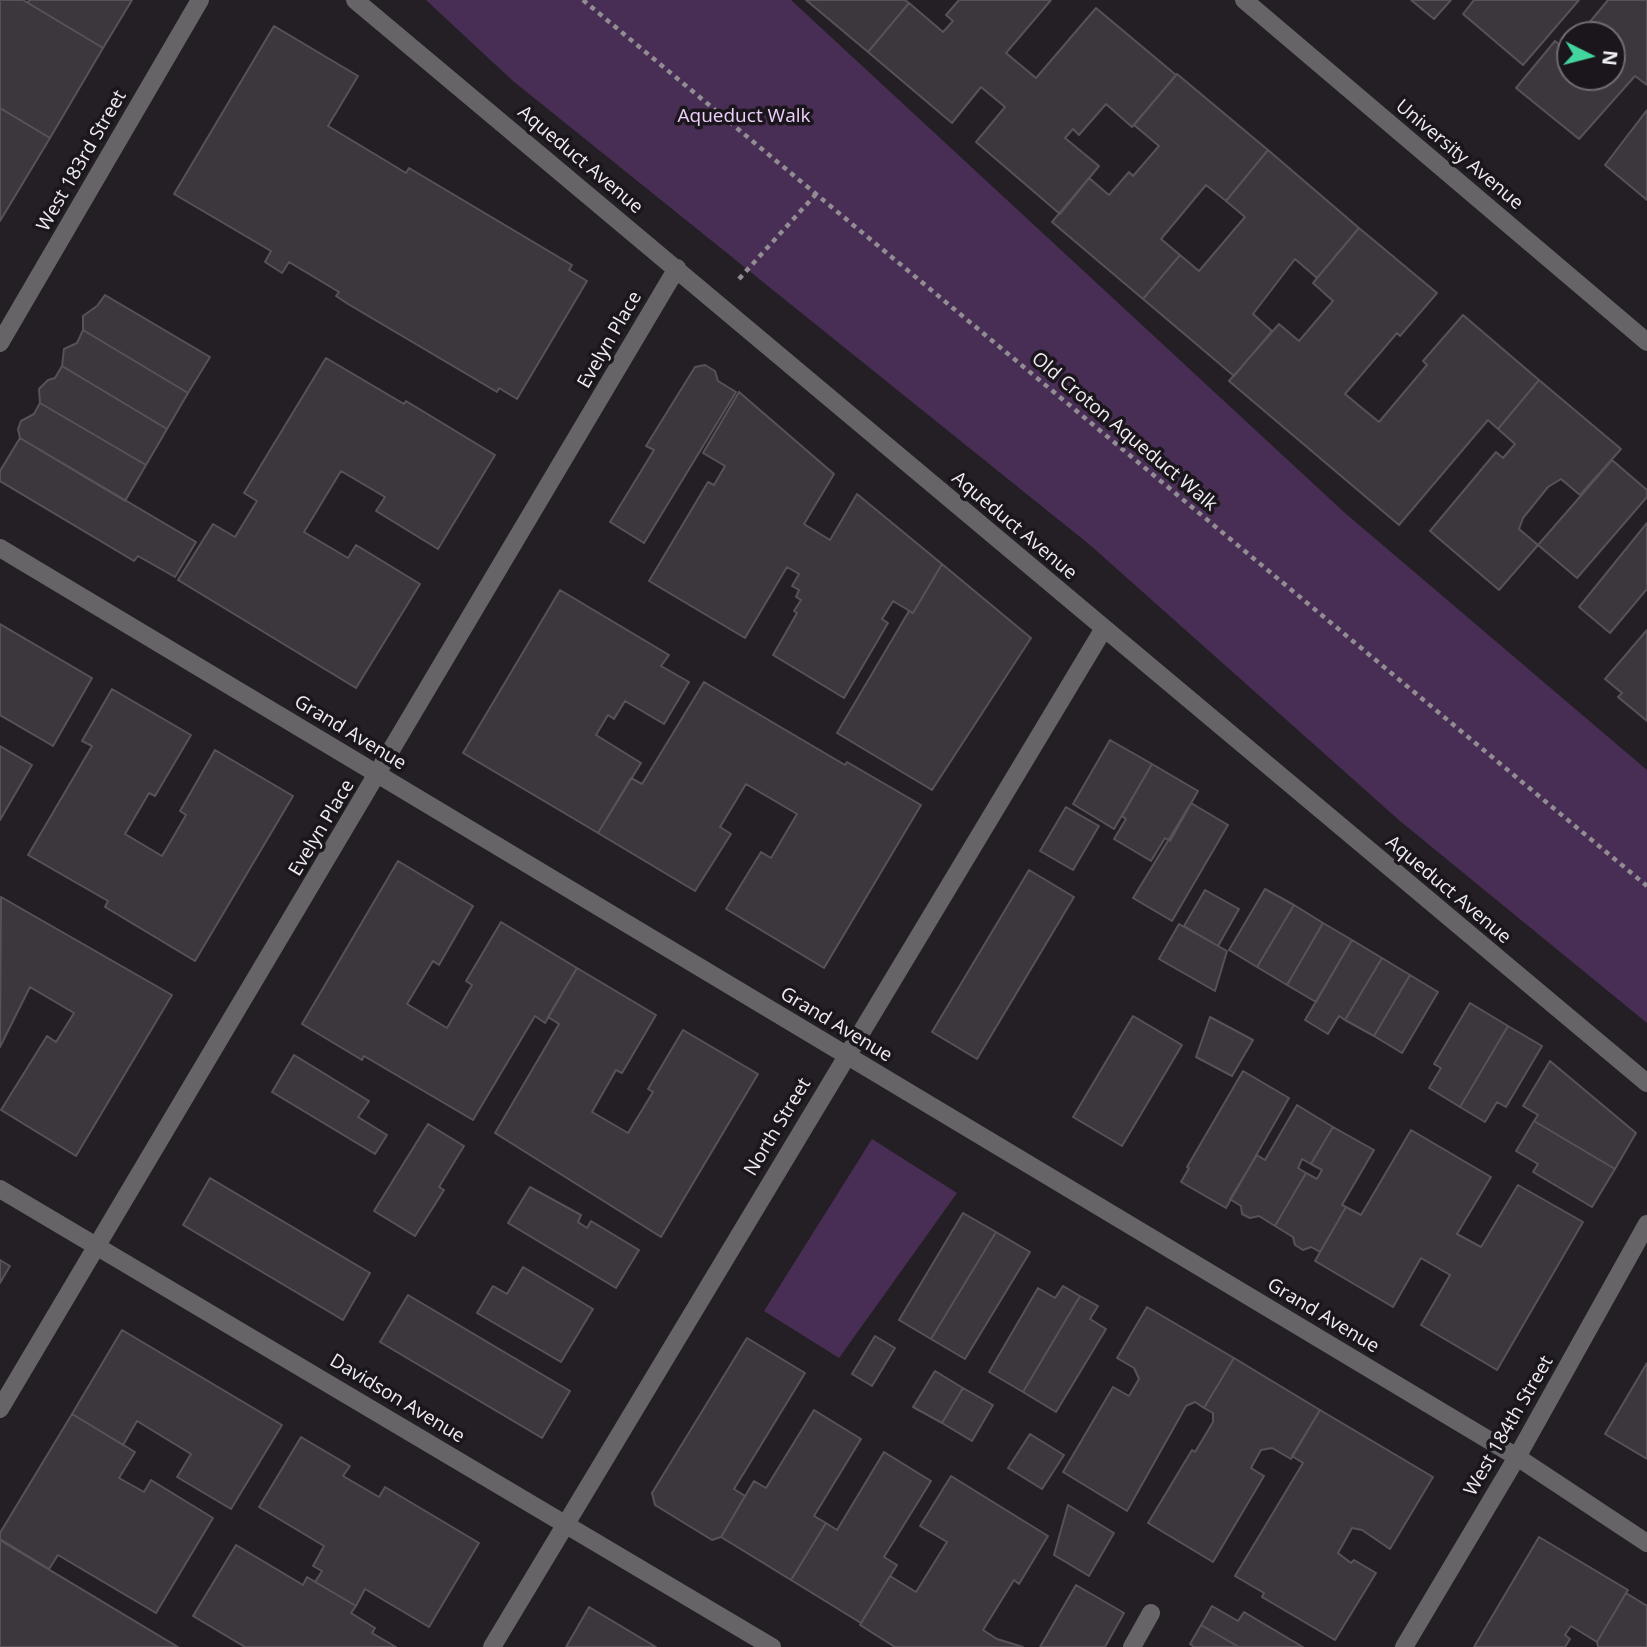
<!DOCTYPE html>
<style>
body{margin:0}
#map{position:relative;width:1647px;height:1647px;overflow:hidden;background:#231f25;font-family:"Open Sans",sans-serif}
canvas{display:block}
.north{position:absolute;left:1556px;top:21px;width:70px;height:70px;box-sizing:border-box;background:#1a161c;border:2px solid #706c72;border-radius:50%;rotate:96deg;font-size:19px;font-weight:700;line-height:28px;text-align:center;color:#f0edf2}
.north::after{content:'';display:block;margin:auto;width:24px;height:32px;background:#44d49f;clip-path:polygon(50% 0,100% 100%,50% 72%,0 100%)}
</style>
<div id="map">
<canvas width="1647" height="1647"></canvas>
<div class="north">N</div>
</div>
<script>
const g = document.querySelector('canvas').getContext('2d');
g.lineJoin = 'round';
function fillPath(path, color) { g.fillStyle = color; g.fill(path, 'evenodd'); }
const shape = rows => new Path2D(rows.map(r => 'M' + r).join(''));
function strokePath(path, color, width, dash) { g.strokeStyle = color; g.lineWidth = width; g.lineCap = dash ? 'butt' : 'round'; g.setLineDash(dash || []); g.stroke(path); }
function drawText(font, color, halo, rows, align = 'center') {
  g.font = font + ' "Open Sans",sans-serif'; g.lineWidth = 7; g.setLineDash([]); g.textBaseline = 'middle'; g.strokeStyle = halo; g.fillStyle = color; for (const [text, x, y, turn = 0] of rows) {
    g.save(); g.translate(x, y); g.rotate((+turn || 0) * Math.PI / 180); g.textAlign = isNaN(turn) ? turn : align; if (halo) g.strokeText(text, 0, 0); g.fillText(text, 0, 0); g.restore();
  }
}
fillPath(shape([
 [426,0,791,0,1345,513,1647,770,1647,1023,1400,821,1090,545,513,81],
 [872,1139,957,1193,839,1358,764,1311]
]), '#482e54');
const building = shape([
 [0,0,23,0,103,48,50,138,0,108,0,0],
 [29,0,132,0,103,48,28,3,29,0],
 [806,0,905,0,909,3,868,52,806,0],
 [959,0,1051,0,1006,53,1036,78,1096,8,1176,75,1132,127,1106,104,1079,135,1073,129,1065,138,1099,166,1060,214,976,142,1005,107,981,87,952,123,868,52,909,3,943,32,953,21,946,15,959,0],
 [1411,0,1451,0,1434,19,1411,0],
 [1474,0,1579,0,1523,65,1463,14,1474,0],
 [1608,0,1647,0,1647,85,1635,76,1579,139,1516,88,1555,41,1566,50,1570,46,1570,77,1612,77,1612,35,1579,35,1608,0],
 [274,26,358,76,328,126,406,173,409,168,572,265,569,270,587,281,517,399,499,388,497,392,348,304,336,296,339,292,289,262,282,273,265,262,271,251,174,194,274,26],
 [1177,74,1268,150,1226,201,1206,185,1161,239,1180,255,1143,299,1052,222,1089,178,1109,195,1129,172,1133,176,1159,146,1134,125,1177,74],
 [0,108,50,138,0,221,0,108],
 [1647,110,1647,200,1605,165,1647,110],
 [1268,150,1359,228,1317,278,1295,259,1253,314,1272,331,1234,376,1143,299,1180,255,1199,271,1245,217,1226,201,1268,150],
 [1359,228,1437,293,1400,336,1397,333,1345,394,1379,422,1427,365,1423,361,1463,315,1539,380,1498,429,1488,420,1399,525,1229,381,1279,324,1299,341,1333,301,1313,283,1359,228],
 [105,295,210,357,188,393,83,330,83,316,97,306,105,295],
 [83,330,188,393,167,429,62,366,64,349,77,343,83,330],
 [326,358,404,404,406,401,495,455,438,549,376,511,385,497,341,471,304,532,348,558,356,545,420,584,356,688,178,580,213,524,235,537,257,501,244,493,326,358],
 [705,365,715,371,718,381,736,392,644,543,610,522,654,450,646,446,695,367,705,365],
 [62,366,167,429,146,465,40,403,39,389,48,380,55,378,62,366],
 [1539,380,1621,449,1580,495,1561,479,1548,487,1523,518,1519,529,1538,545,1499,590,1430,531,1496,452,1503,458,1515,444,1498,429,1539,380],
 [739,392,834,474,804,524,830,540,857,494,942,564,913,613,893,601,882,619,888,623,844,698,773,655,797,613,794,611,801,600,796,597,799,590,792,586,799,574,787,567,745,638,649,581,708,482,714,485,725,466,703,453,739,392],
 [40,403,146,465,125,501,20,438,18,429,21,421,34,414,40,403],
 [20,438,196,542,175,577,138,556,134,561,0,481,0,471,20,438],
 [1612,460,1647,490,1647,497,1577,578,1538,545,1612,460],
 [1647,523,1647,589,1610,633,1579,607,1647,523],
 [942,564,1031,638,932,790,837,733,909,611,913,613,942,564],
 [560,590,669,655,661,666,689,682,664,724,625,701,614,719,608,715,596,735,641,763,598,833,463,753,560,590],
 [0,624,92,678,53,746,0,715,0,624],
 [1647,630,1647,721,1618,697,1622,693,1605,679,1647,630],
 [704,682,845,765,847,762,921,805,824,968,726,909,761,852,771,858,797,814,746,784,720,827,731,834,695,891,598,833,631,778,642,784,704,682],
 [112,689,191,735,155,796,149,793,125,834,162,856,186,815,180,811,215,750,293,796,195,961,105,907,108,901,28,855,92,746,82,741,112,689],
 [1110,740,1152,764,1114,829,1073,804,1110,740],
 [0,746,32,765,0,820,0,746],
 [1152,764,1198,791,1170,841,1165,838,1151,861,1114,839,1126,819,1122,816,1152,764],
 [1191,803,1228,825,1172,921,1133,898,1191,803],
 [1066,807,1099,826,1073,870,1040,851,1066,807],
 [398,861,473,906,439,965,433,961,407,1004,447,1028,472,985,466,981,501,922,577,968,545,1023,535,1016,473,1120,364,1056,362,1060,302,1024,398,861],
 [1029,870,1074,897,977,1059,932,1032,1029,870],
 [1265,889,1294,905,1257,967,1229,950,1265,889],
 [1205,890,1239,909,1218,946,1184,926,1205,890],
 [1,897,172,995,76,1156,1,1110,47,1036,56,1042,74,1013,30,987,0,1047,1,897],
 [1294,905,1323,923,1287,985,1257,967,1294,905],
 [1323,923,1352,940,1316,1002,1287,985,1323,923],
 [1179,924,1227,951,1215,991,1159,959,1179,924],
 [1352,940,1382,958,1345,1020,1339,1016,1328,1034,1305,1020,1352,940],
 [1382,958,1410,975,1374,1036,1345,1020,1382,958],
 [577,968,656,1015,622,1073,616,1070,592,1112,628,1133,653,1092,648,1089,683,1030,758,1074,661,1237,495,1133,559,1024,548,1017,577,968],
 [1410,975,1438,992,1402,1053,1374,1036,1410,975],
 [1470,1003,1508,1026,1460,1107,1429,1088,1441,1068,1434,1064,1470,1003],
 [1133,1016,1182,1045,1122,1146,1073,1117,1133,1016],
 [1210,1017,1253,1040,1232,1076,1196,1057,1210,1017],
 [1508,1026,1542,1046,1506,1107,1497,1102,1485,1122,1460,1107,1508,1026],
 [294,1055,369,1101,358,1117,387,1135,375,1154,272,1092,294,1055],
 [1550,1061,1636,1133,1615,1169,1534,1121,1538,1115,1523,1106,1550,1061],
 [1243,1071,1289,1098,1226,1208,1181,1182,1189,1168,1187,1167,1243,1071],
 [1297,1105,1333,1127,1311,1164,1302,1159,1298,1168,1306,1173,1275,1226,1259,1216,1250,1218,1242,1214,1241,1206,1230,1199,1257,1155,1265,1160,1297,1105],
 [1534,1121,1615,1169,1592,1207,1533,1172,1538,1164,1516,1151,1534,1121],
 [428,1124,464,1146,439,1187,444,1190,415,1236,374,1211,428,1124],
 [1333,1127,1374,1150,1342,1205,1346,1207,1320,1252,1311,1247,1303,1250,1295,1245,1293,1237,1275,1226,1306,1173,1317,1179,1322,1170,1311,1164,1333,1127],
 [1411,1130,1491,1177,1457,1234,1481,1247,1518,1185,1583,1222,1497,1370,1421,1325,1450,1275,1421,1258,1393,1307,1315,1261,1346,1207,1361,1215,1411,1130],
 [210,1178,370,1273,343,1320,183,1225,210,1178],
 [530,1187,581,1215,578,1222,587,1228,591,1221,639,1250,616,1288,508,1223,530,1187],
 [963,1213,996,1232,931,1339,899,1320,963,1213],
 [996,1232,1030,1252,965,1359,931,1339,996,1232],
 [0,1260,10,1266,0,1283,0,1260],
 [523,1267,593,1309,561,1362,477,1313,493,1286,507,1294,523,1267],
 [1063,1286,1080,1296,1023,1392,989,1372,1038,1288,1055,1298,1063,1286],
 [408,1295,570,1391,542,1438,380,1342,408,1295],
 [1080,1296,1098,1306,1090,1319,1106,1329,1056,1412,1023,1392,1080,1296],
 [1147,1307,1234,1358,1204,1408,1195,1402,1186,1406,1127,1511,1063,1472,1113,1387,1129,1396,1139,1379,1134,1368,1117,1358,1147,1307],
 [122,1330,282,1425,231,1509,177,1477,191,1454,137,1421,123,1445,72,1414,122,1330],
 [875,1336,895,1348,872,1386,852,1374,875,1336],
 [747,1338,805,1373,734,1489,745,1496,721,1537,712,1540,655,1505,652,1493,747,1338],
 [1234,1358,1320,1410,1291,1459,1272,1448,1261,1450,1251,1468,1264,1476,1213,1562,1148,1523,1192,1450,1195,1452,1213,1422,1213,1413,1204,1408,1234,1358],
 [1647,1363,1647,1459,1605,1434,1647,1363],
 [935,1371,963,1388,942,1423,913,1407,935,1371],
 [963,1388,993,1405,972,1441,942,1423,963,1388],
 [814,1410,861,1439,814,1516,826,1523,791,1580,721,1537,754,1481,766,1488,814,1410],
 [1320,1410,1433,1477,1390,1549,1362,1530,1352,1528,1338,1553,1351,1563,1354,1560,1376,1573,1335,1640,1262,1597,1264,1593,1235,1576,1303,1463,1292,1456,1320,1410],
 [72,1414,135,1452,119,1478,144,1492,151,1480,213,1518,156,1613,58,1555,49,1569,0,1539,0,1533,72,1414],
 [1030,1434,1064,1455,1042,1489,1008,1468,1030,1434],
 [301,1437,350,1466,343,1476,379,1497,385,1487,479,1543,429,1627,365,1589,356,1606,315,1582,322,1571,313,1566,324,1546,259,1507,301,1437],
 [884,1452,931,1481,884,1557,897,1565,861,1623,791,1580,826,1523,837,1530,884,1452],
 [951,1476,1048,1536,1019,1584,1014,1580,983,1630,997,1639,1023,1647,895,1647,860,1625,890,1576,916,1592,947,1542,920,1526,951,1476],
 [1068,1505,1114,1533,1089,1576,1054,1555,1068,1505],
 [1539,1537,1628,1590,1626,1593,1597,1642,1571,1626,1565,1635,1570,1639,1565,1647,1474,1647,1539,1537],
 [0,1540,178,1647,0,1647,0,1540],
 [236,1545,303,1585,307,1577,356,1606,351,1613,375,1628,372,1633,396,1647,245,1647,193,1616,236,1545],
 [1076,1585,1124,1613,1105,1647,1040,1647,1076,1585],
 [1626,1593,1647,1606,1647,1647,1598,1647,1597,1642,1626,1593],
 [1212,1606,1238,1621,1244,1612,1303,1647,1239,1647,1201,1625,1212,1606],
 [589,1607,656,1647,566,1647,589,1607],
 [1201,1625,1239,1647,1194,1647,1190,1644,1201,1625]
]);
fillPath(building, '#3b373d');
strokePath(building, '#565258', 2);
strokePath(shape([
 [583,0,1647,886],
 [739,279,816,194]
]), '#918d93', 4.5, [5, 5]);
strokePath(shape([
 [355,0,1647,1083],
 [1244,0,1647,342],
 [0,343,200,0],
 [0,548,1517,1457,1647,1543],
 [0,1189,772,1647],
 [0,1409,677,268],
 [492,1647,1103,630],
 [1132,1647,1151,1613],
 [1404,1647,1517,1457,1647,1224]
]), '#666467', 18);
drawText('19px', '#eed0fd', '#1a161c', [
 ["Aqueduct Walk",744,117]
]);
drawText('19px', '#f0edf2', '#1a161c', [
 ["University Avenue",1459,155,40],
 ["Aqueduct Avenue",580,160,40],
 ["West 183rd Street",82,161,-60],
 ["Evelyn Place",610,340,-60],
 ["Old Croton Aqueduct Walk",1124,432,40],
 ["Aqueduct Avenue",1014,526,40],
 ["Grand Avenue",350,733,31],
 ["Evelyn Place",322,828,-59],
 ["Aqueduct Avenue",1448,890,40],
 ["Grand Avenue",836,1025,31],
 ["North Street",778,1127,-59],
 ["Grand Avenue",1323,1316,31],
 ["Davidson Avenue",397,1399,31],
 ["West 184th Street",1509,1426,-60]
]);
</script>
